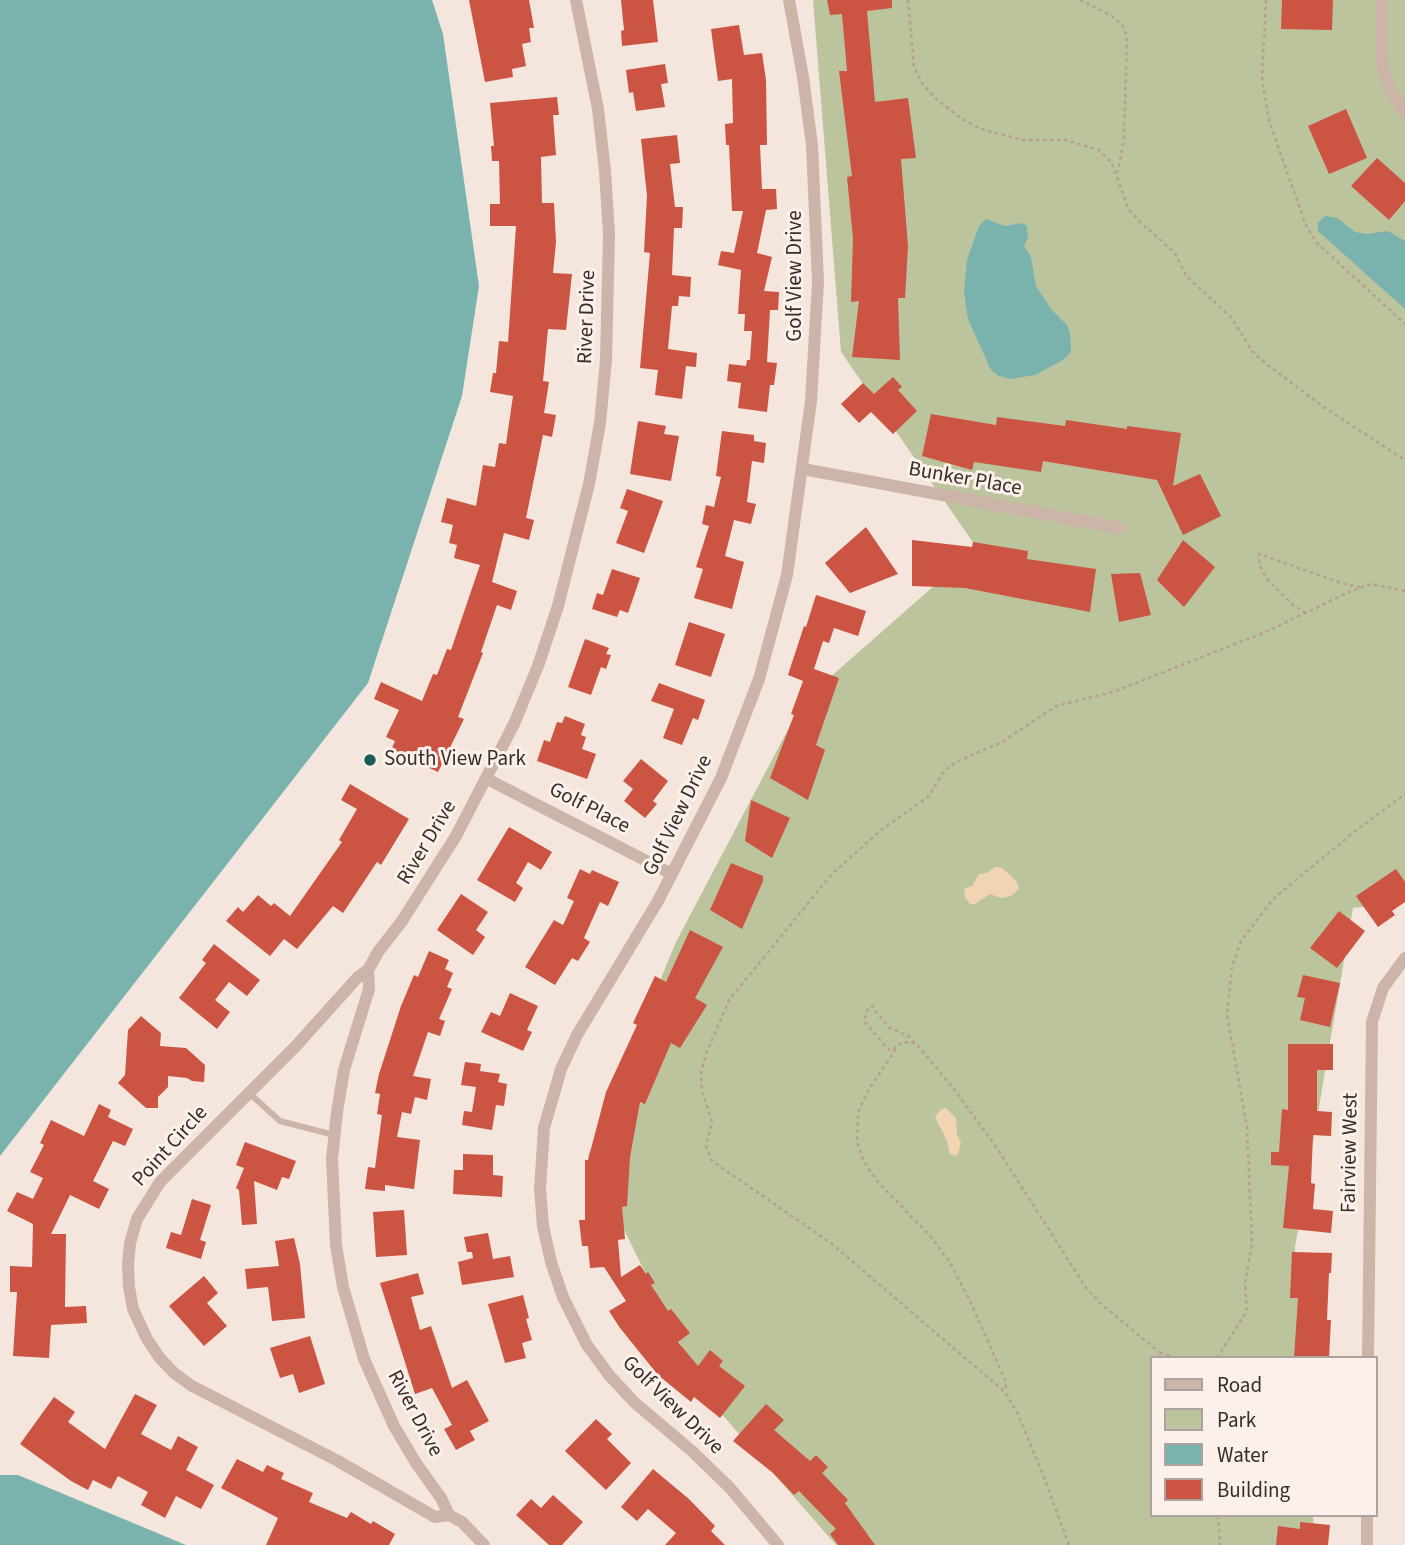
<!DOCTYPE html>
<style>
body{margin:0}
#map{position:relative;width:1405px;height:1545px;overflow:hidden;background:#f4e6dd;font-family:"Source Sans 3",sans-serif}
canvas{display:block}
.legend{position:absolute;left:1150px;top:1356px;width:228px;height:161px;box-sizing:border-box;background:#fbf1ea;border:2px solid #ada29d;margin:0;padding:9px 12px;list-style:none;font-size:21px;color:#392c29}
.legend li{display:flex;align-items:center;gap:14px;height:35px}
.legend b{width:35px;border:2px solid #ada29d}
</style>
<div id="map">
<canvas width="1405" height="1545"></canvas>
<ul class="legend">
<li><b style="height:9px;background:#cdb4a8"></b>Road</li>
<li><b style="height:19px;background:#bbc49c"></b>Park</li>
<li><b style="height:19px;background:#7ab3ae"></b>Water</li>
<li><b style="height:19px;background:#cc5443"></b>Building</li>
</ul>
</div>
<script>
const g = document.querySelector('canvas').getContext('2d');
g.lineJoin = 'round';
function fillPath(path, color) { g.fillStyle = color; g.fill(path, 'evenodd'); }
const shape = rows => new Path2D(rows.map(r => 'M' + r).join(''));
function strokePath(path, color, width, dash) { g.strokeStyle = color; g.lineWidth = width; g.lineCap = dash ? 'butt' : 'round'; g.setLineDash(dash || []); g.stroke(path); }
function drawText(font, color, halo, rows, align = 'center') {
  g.font = font + ' "Source Sans 3",sans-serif'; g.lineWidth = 6; g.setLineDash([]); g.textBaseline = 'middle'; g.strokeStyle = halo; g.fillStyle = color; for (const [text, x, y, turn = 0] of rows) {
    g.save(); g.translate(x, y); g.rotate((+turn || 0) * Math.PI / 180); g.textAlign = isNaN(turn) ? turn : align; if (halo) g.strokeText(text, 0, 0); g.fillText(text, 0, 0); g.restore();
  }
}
fillPath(shape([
 [813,0,1405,0,1405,902,1353,908,1295,1247,1302,1358,1151,1358,1151,1515,1313,1515,1314,1545,836,1545,705,1395,588,1156,676,942,803,701,977,548,841,352]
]), '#bbc49c');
fillPath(shape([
 [995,867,1000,867,1007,872,1017,882,1019,888,1014,894,1008,897,1001,898,990,894,975,904,970,904,964,896,965,888,972,886,979,874,987,873],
 [946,1108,956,1118,957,1134,961,1143,958,1154,955,1156,950,1154,947,1141,935,1117,941,1109]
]), '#f1d4b2');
fillPath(shape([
 [0,0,432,0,443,34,479,286,462,396,368,683,0,1156],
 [1325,216,1337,218,1355,232,1367,234,1388,231,1405,241,1405,309,1318,231,1318,223],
 [986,219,1005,226,1022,223,1027,226,1028,237,1024,246,1031,257,1036,286,1051,309,1067,325,1070,333,1071,352,1063,360,1035,375,1010,379,999,376,991,370,968,319,964,292,967,260,979,226],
 [0,1475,18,1475,186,1545,0,1545]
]), '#7ab3ae');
fillPath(shape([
 [469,0,529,0,534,28,529,28,531,42,522,44,526,66,512,69,513,77,485,82],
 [621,0,653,0,658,42,622,46,621,31,624,30],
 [827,0,892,0,892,8,867,11,875,102,908,98,916,158,901,159,908,246,905,298,898,298,900,360,852,357,859,301,851,302,853,239,847,177,852,176,839,71,847,71,842,14,830,15],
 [1282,0,1333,0,1332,30,1281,29],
 [739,25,744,55,762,53,766,80,767,145,760,145,762,189,776,189,777,209,766,210,757,253,772,257,764,291,779,292,778,310,770,310,767,362,777,363,774,385,770,385,767,412,738,408,741,383,727,381,729,364,746,366,747,360,750,360,752,331,744,331,745,314,738,314,741,270,718,265,721,251,734,253,743,211,732,211,729,145,726,145,725,124,733,123,732,79,718,81,711,29],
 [665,64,668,83,661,84,665,107,636,111,633,92,629,93,626,70],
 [557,97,559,115,553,115,556,155,541,157,542,203,554,203,556,242,553,273,572,274,566,330,548,329,543,381,549,382,544,413,556,415,552,437,543,435,526,518,534,520,529,540,504,533,492,582,517,591,511,610,497,605,481,652,483,653,458,717,464,719,438,772,391,750,395,741,386,737,399,710,374,699,381,682,422,701,433,674,437,675,447,649,451,650,480,565,454,558,457,545,449,543,453,525,441,522,447,498,476,506,483,465,495,467,499,443,506,444,513,396,490,392,493,373,496,373,499,341,508,342,516,226,490,226,490,204,500,204,499,161,492,161,491,146,494,146,490,103],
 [1346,109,1367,158,1329,174,1308,126],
 [677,135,680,163,670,164,675,207,683,207,682,228,674,228,672,275,691,277,690,297,679,296,678,306,672,306,668,349,697,353,696,367,686,366,682,399,655,395,658,370,640,368,650,253,644,252,647,196,641,139],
 [1377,158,1405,183,1405,201,1389,220,1351,186],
 [893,377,902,387,898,390,917,411,893,434,871,412,859,423,841,404,863,383,874,394],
 [931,414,996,425,997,417,1065,426,1066,420,1127,429,1127,426,1181,433,1173,486,1200,474,1221,516,1183,535,1157,480,1043,461,1041,472,974,462,972,470,922,456],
 [638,421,666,426,664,434,679,436,671,481,630,474],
 [722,431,754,435,754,441,766,443,764,463,752,461,747,502,756,504,751,524,734,520,725,556,744,562,732,609,694,598,703,569,696,567,709,526,702,524,706,505,714,507,721,477,716,476],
 [627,489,663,501,644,553,616,543,628,511,620,508],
 [866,527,898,574,850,593,825,563],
 [912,540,972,547,973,542,1028,551,1027,559,1096,569,1090,612,965,588,912,586],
 [1183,540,1215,567,1184,607,1157,580],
 [612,569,640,578,628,613,620,610,617,617,592,609,597,593,603,595],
 [1140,573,1151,615,1119,622,1111,574],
 [816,595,866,611,858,636,834,628,829,643,823,641,814,669,839,678,816,745,825,750,808,800,770,778,794,715,791,714,803,681,788,675,804,626,806,627],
 [689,622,725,634,711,677,675,665],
 [585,639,609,648,606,654,611,655,606,669,601,667,591,695,568,687],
 [659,683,705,700,698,720,693,718,682,745,663,738,674,709,651,701],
 [565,716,585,724,581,735,586,737,582,749,596,754,587,779,537,761,544,740,550,742,557,722,562,723],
 [641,759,668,781,653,801,657,804,645,818,624,801,633,789,623,781],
 [350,784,409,819,381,865,377,862,343,913,333,906,297,949,284,939,270,956,226,921,238,907,243,912,258,895,271,906,274,903,290,916,342,842,339,840,357,809,341,800],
 [751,800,790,818,772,858,745,841],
 [509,827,552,852,541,870,528,862,516,883,523,888,515,902,477,880],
 [731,863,763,876,763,881,742,929,710,910],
 [580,869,590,874,592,870,619,882,608,906,600,902,584,938,590,942,578,961,572,958,555,985,525,967,554,920,563,925,574,901,567,898],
 [1396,869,1405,882,1405,902,1392,911,1395,915,1378,927,1356,896],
 [461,894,488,912,476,930,485,937,473,955,437,930],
 [1339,911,1365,931,1337,968,1310,948],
 [690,930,723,947,695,998,707,1005,680,1048,671,1043,645,1104,640,1102,630,1157,627,1206,622,1207,625,1239,618,1240,621,1277,640,1265,646,1274,648,1272,655,1283,651,1285,668,1311,671,1309,690,1333,678,1342,698,1366,710,1350,723,1361,719,1366,745,1386,720,1418,694,1397,691,1402,658,1375,620,1328,609,1311,626,1301,604,1267,590,1268,588,1246,582,1246,579,1220,585,1220,585,1160,588,1160,606,1092,637,1025,633,1023,655,976,666,982],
 [214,944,260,980,247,996,229,982,215,1000,230,1012,217,1029,179,998,206,963,202,960],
 [429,951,449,960,445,969,453,973,447,987,452,989,439,1019,445,1021,440,1036,428,1032,413,1076,431,1079,427,1100,415,1097,411,1114,402,1112,397,1137,420,1140,414,1189,385,1185,385,1191,365,1189,368,1167,375,1168,382,1115,377,1114,380,1094,375,1093,379,1074,401,1006,414,975,418,977],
 [1303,975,1340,983,1330,1027,1300,1020,1305,998,1297,997],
 [510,993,538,1006,527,1030,532,1032,523,1051,481,1032,491,1012,500,1016],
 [141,1016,161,1033,160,1046,186,1048,205,1065,204,1082,192,1081,187,1078,168,1076,168,1087,158,1097,158,1108,146,1108,118,1083,125,1075,128,1030],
 [1288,1044,1333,1044,1333,1070,1317,1070,1317,1111,1332,1112,1331,1136,1313,1135,1311,1183,1315,1184,1313,1209,1333,1211,1331,1233,1283,1228,1289,1166,1271,1165,1271,1152,1279,1152,1282,1109,1288,1110],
 [465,1062,481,1064,480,1071,500,1074,498,1082,507,1084,504,1106,496,1105,492,1130,462,1125,464,1111,472,1112,476,1087,461,1085],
 [99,1104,111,1110,108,1117,133,1129,125,1146,113,1141,93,1181,109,1189,99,1209,70,1195,51,1234,66,1234,65,1307,86,1306,87,1323,51,1325,49,1358,13,1356,17,1292,10,1292,10,1266,32,1267,33,1224,7,1211,17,1192,33,1199,43,1178,30,1172,44,1145,40,1143,51,1120,84,1136],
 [245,1142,296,1161,289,1179,282,1177,277,1190,254,1181,257,1224,242,1225,239,1190,236,1188,244,1168,236,1165],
 [463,1154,493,1155,493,1175,503,1176,502,1197,453,1194,454,1170,463,1170],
 [192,1199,211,1205,200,1240,206,1242,201,1259,166,1248,171,1232,181,1235],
 [404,1210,407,1255,376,1257,373,1212],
 [488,1233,493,1259,510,1256,514,1277,462,1285,458,1262,473,1258,472,1252,467,1252,464,1237],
 [294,1238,300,1264,305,1318,272,1321,268,1287,247,1289,245,1269,279,1266,275,1241],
 [1292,1252,1332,1253,1331,1273,1329,1273,1327,1320,1331,1320,1329,1358,1294,1358,1298,1298,1290,1298],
 [418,1273,424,1294,411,1297,420,1330,431,1326,452,1388,467,1380,489,1421,470,1431,475,1440,456,1450,444,1429,452,1425,432,1388,415,1394,380,1283],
 [204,1276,218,1293,207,1303,227,1326,204,1346,169,1306],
 [523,1295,529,1318,526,1319,532,1340,522,1343,526,1358,505,1363,488,1304],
 [310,1336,325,1384,299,1393,293,1374,280,1378,270,1348],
 [135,1394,157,1405,141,1434,171,1450,178,1436,198,1447,186,1470,214,1485,201,1509,176,1496,165,1518,141,1505,148,1492,118,1476,111,1489,93,1480,88,1490,71,1481,20,1444,54,1397,75,1412,68,1422,105,1449],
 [766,1404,784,1420,774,1430,810,1461,816,1455,828,1467,822,1473,848,1500,845,1503,875,1545,838,1545,830,1534,836,1529,799,1491,794,1495,773,1473,733,1441],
 [596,1419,612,1434,607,1439,631,1463,606,1490,565,1451],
 [237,1459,263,1472,267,1465,284,1473,281,1479,313,1493,309,1502,347,1518,351,1512,371,1524,373,1521,395,1534,389,1545,266,1545,278,1518,221,1488],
 [653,1469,689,1499,715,1526,711,1531,725,1545,665,1545,676,1533,648,1509,637,1521,621,1507],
 [553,1495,583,1522,562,1545,549,1545,516,1515,531,1499,541,1508],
 [1300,1522,1330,1525,1328,1545,1276,1545,1278,1526,1300,1529]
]), '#cc5443');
strokePath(shape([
 [908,0,914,67,922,83,935,98,962,119,981,129,1023,140,1066,140,1099,150,1112,163,1128,208,1138,220,1175,253,1186,276,1232,318,1252,351,1264,362,1322,406,1405,460],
 [1080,0,1112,16,1122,25,1127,36,1124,138,1118,172],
 [1266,0,1262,77,1264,92,1270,124,1307,228,1317,243,1405,324],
 [1306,613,1293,605,1266,578,1260,566,1259,554,1344,584,1360,587],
 [915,1043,902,1042,891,1051,887,1048,864,1021,868,1009,872,1006,888,1027,908,1036,915,1043,923,1052,954,1089,997,1148,1086,1288,1100,1303,1159,1352],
 [896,1049,869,1089,858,1112,857,1142,863,1160,877,1181,931,1237,949,1261,970,1301,1006,1382,1005,1391],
 [1161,1358,1159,1352,1176,1358],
 [1217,1358,1247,1311,1245,1284,1252,1244,1247,1127,1227,1015,1232,966,1241,941,1273,899,1354,832,1405,794],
 [1218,1515,1220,1545],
 [1069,1545,1042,1472,1017,1412,1005,1392,832,1244,711,1160,706,1146,712,1121,702,1091,701,1072,706,1054,729,1000,832,874,881,830,928,797,945,770,956,762,1002,742,1056,706,1113,692,1268,631,1351,591,1372,584,1405,591]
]), '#b99e92', 2.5, [3.5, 3.5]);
strokePath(shape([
 [249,1093,280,1121,334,1135]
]), '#cdb4a8', 6);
strokePath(shape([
 [1382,0,1382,64,1389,87,1405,114],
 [803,469,1120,528],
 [487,779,672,874],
 [368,970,358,977,295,1047,160,1182,137,1219,130,1243,128,1265,129,1287,133,1309,147,1339,159,1357,174,1373,192,1386,338,1461,435,1517,449,1515],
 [1368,1358,1372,1022,1383,988,1405,958],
 [484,1545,462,1522,449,1515,441,1498,416,1463,394,1426,364,1359,343,1287,336,1245,332,1159,337,1112,344,1070,369,989,368,970,378,952,402,921,456,836,514,724,538,666,558,606,589,484,600,423,606,360,609,234,605,171,598,109,576,0],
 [778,1545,730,1488,693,1452,634,1402,609,1375,587,1345,563,1297,551,1262,543,1226,540,1189,544,1128,561,1069,577,1035,658,901,721,778,759,679,787,575,811,401,818,282,812,145,803,77,789,0],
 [1367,1545,1367,1515]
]), '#cdb4a8', 12);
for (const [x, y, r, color] of [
 [370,760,7,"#1c5d5a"]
]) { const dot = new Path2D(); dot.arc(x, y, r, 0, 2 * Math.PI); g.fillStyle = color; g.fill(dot); strokePath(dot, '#fbf1ea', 2.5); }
drawText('21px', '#392c29', '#fbf1ea', [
 ["Golf View Drive",796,276,-90],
 ["River Drive",588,317,-88],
 ["Bunker Place",965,480,10],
 ["Golf Place",589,809,27],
 ["Golf View Drive",679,816,-64],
 ["River Drive",428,843,-59],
 ["Point Circle",171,1147,-48],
 ["Fairview West",1351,1153,-89],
 ["Golf View Drive",672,1406,44],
 ["River Drive",414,1414,62]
]);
drawText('21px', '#392c29', '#fbf1ea', [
 ["South View Park",384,760]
], 'left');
</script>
